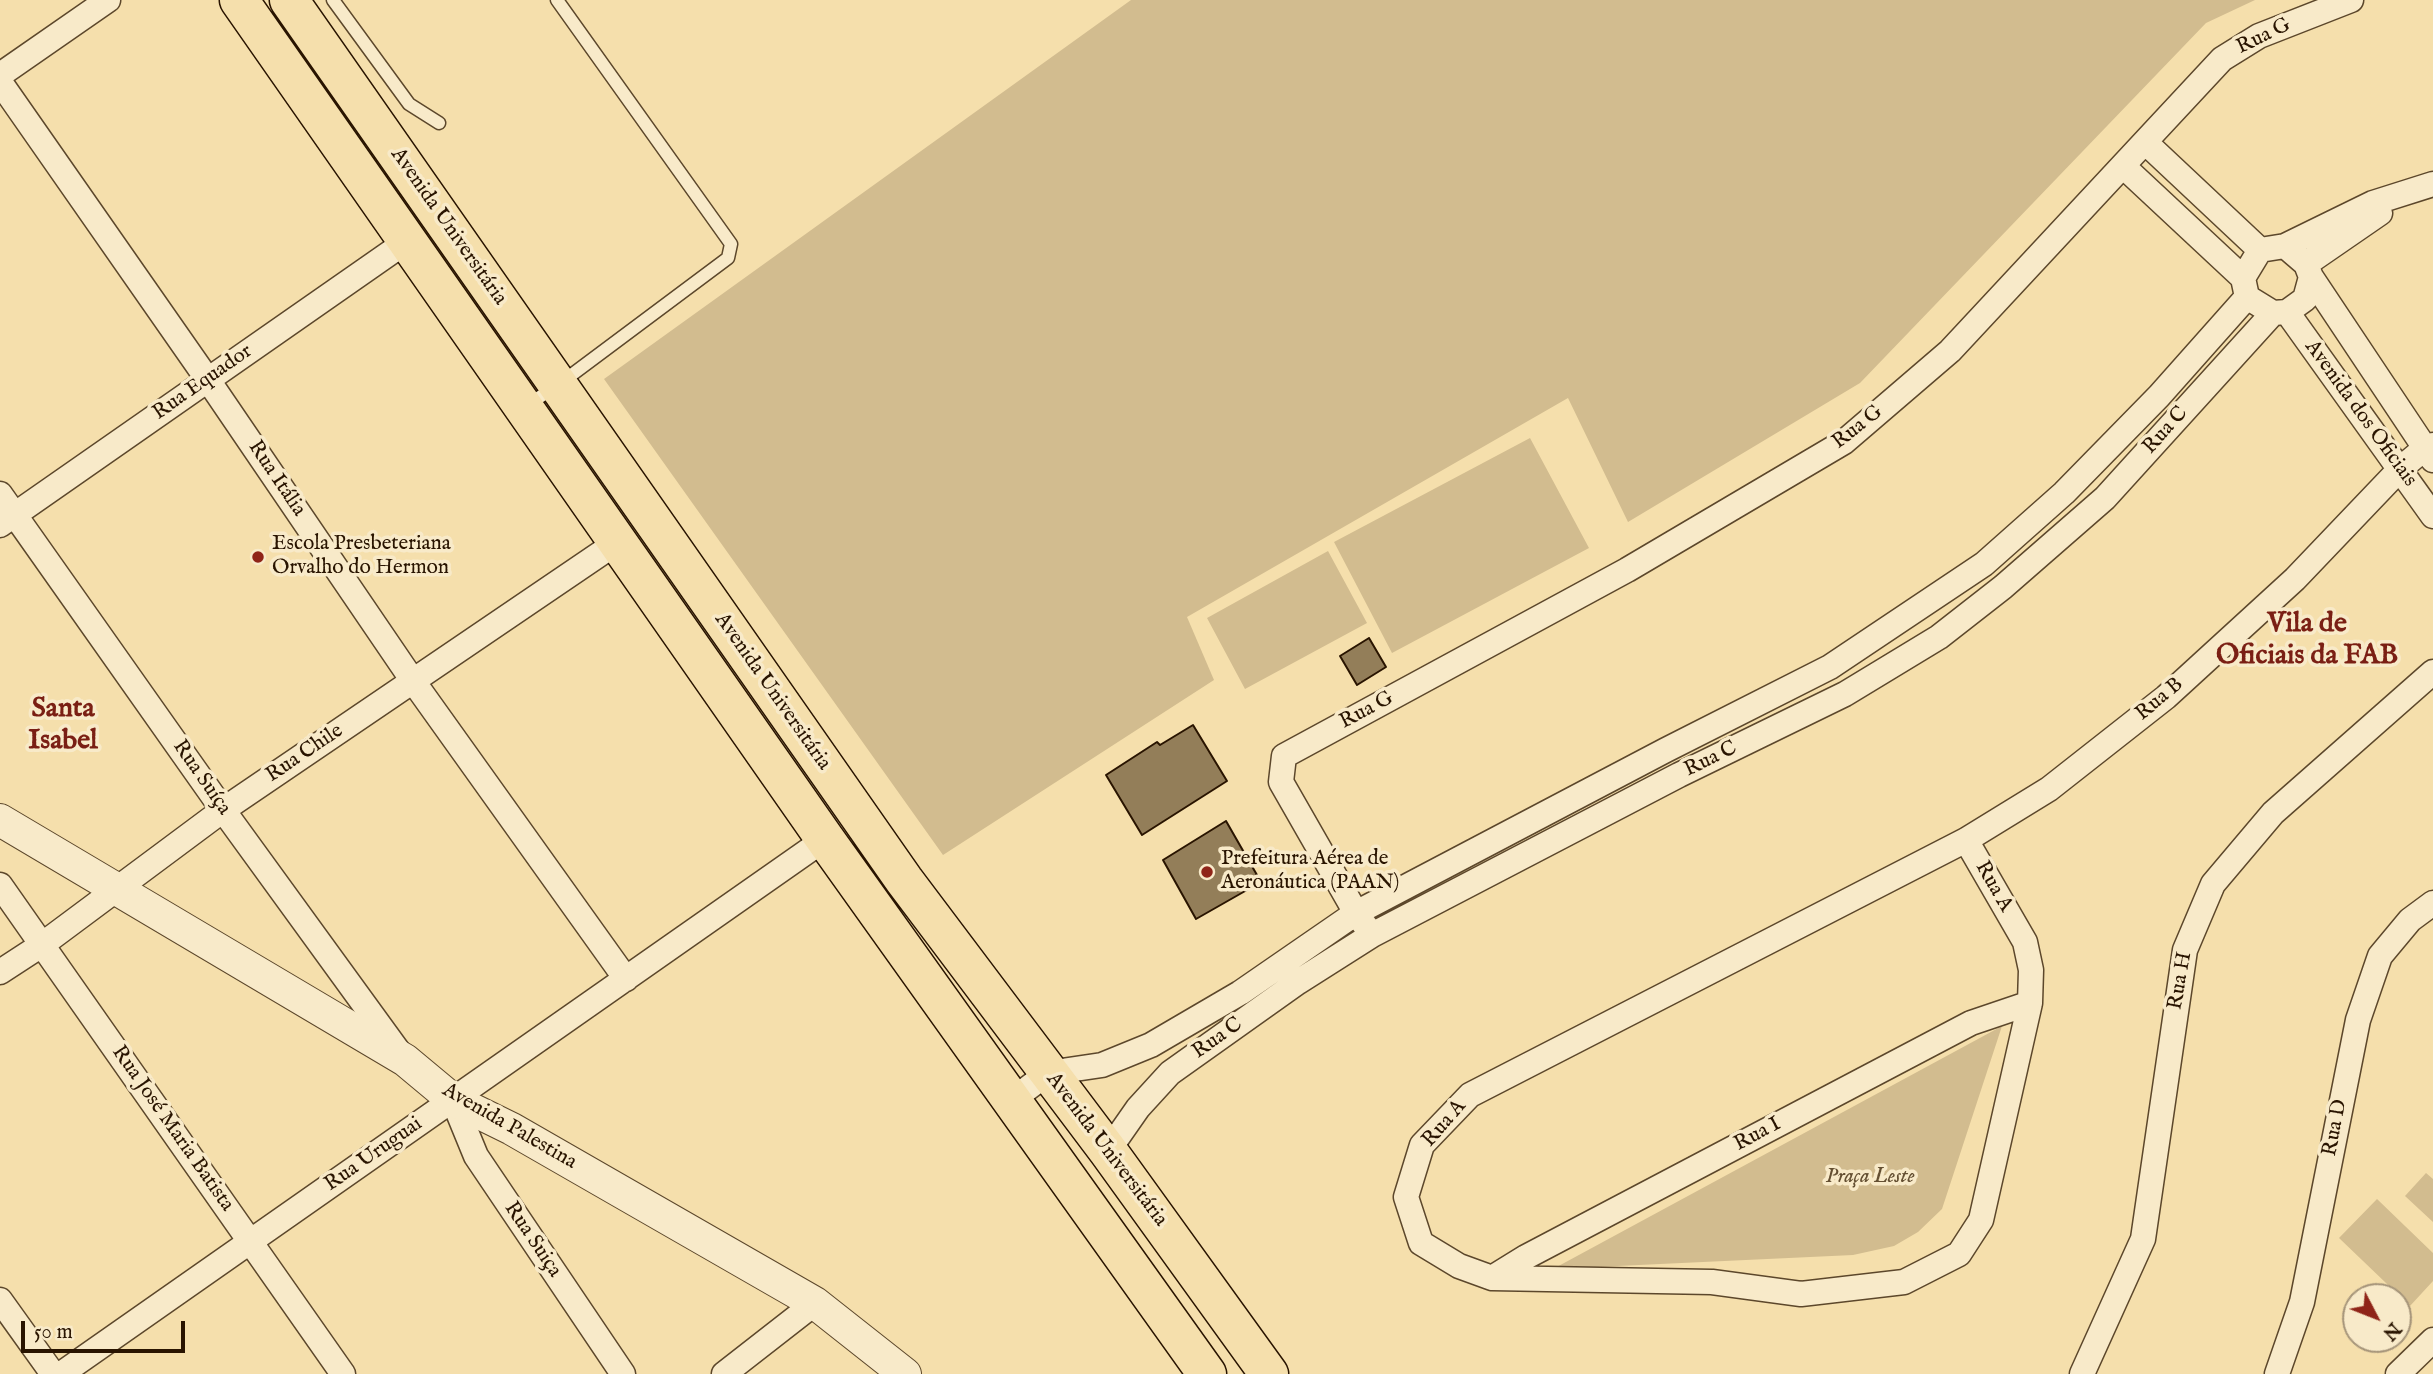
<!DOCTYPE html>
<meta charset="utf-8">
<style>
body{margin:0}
#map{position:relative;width:2433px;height:1374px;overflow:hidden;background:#f5dfac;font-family:"IM FELL English",serif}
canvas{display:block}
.north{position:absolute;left:2342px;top:1283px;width:70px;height:70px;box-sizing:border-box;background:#f8eac9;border:2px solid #a59479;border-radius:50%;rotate:132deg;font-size:19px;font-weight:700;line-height:28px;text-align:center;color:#291400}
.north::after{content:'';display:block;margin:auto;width:24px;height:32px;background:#8f2418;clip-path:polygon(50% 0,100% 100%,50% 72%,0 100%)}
.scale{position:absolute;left:21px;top:1321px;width:164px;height:32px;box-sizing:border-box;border:4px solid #291400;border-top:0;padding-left:9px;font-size:21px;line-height:24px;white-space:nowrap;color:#291400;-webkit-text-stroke:5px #f8eac9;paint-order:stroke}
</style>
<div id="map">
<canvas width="2433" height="1374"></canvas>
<div class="north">N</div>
<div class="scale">50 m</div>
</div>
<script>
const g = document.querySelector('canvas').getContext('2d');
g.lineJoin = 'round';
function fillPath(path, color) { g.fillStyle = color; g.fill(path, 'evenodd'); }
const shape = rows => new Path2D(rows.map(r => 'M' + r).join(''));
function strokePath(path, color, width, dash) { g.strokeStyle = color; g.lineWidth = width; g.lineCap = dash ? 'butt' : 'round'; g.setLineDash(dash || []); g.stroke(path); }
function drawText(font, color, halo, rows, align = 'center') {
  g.font = font + ' "IM FELL English",serif'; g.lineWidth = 7; g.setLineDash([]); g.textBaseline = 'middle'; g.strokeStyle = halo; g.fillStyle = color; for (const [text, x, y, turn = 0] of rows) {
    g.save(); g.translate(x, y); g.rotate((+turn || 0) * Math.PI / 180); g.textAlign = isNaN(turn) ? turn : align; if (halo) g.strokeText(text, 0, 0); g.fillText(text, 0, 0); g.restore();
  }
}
fillPath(shape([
 [1131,0,2255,0,2206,23,1860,383,1628,522,1568,398,1187,617,1214,680,943,855,604,379],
 [1530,438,1589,548,1392,653,1334,542],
 [1328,551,1367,623,1245,689,1207,618],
 [2002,1026,1942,1209,1918,1232,1894,1246,1853,1255,1553,1269],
 [2426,1173,2433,1179,2433,1222,2405,1196],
 [2377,1199,2433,1253,2433,1281,2410,1306,2339,1238]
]), '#d2bc8f');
const building = shape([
 [1369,638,1386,667,1357,685,1340,656,1369,638],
 [1193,725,1227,781,1142,835,1106,775,1157,742,1160,745,1193,725],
 [1226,821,1261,882,1196,919,1163,860,1226,821]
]);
fillPath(building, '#937e59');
strokePath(building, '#291400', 2);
const service = shape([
 [333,0,409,104,439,123],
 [526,406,558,385,728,258,731,244,557,0]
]);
const minor = shape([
 [0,75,108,0],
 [0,82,208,380,413,681,626,979],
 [2145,142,2260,250],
 [2123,166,2243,278],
 [2285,246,2306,264,2311,277,2305,299,2287,312,2273,313,2247,297,2243,278,2260,250,2285,246,2373,203,2433,184],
 [2306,264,2380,213],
 [2311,277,2433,460],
 [2287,312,2433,516],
 [0,494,223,810,401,1055],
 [0,525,407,241],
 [1966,840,2025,942,2031,970,2030,1003,1981,1220,1959,1254,1904,1282,1801,1294,1712,1282,1492,1278,1459,1266,1421,1243,1406,1197,1422,1145,1470,1095,1966,840,2049,789,2166,697,2295,579,2400,469,2424,449,2433,445],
 [0,885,343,1374],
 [1372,935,1356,913,1281,782,1284,756,1627,570,1844,442,1950,351,2222,59,2259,36,2351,0],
 [0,972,43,944,223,810,616,543],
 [453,1100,476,1156,623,1374],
 [1012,1100,1048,1073,1102,1065,1151,1045,1240,993,1356,913,1666,750,1830,667,1984,564,2064,493,2159,396,2247,297],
 [1108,1151,1138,1108,1170,1073,1298,982,1372,935,1679,775,1845,694,1939,637,2003,587,2105,498,2273,313],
 [1492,1278,1526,1257,1971,1023,2030,1003],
 [0,1300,53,1374],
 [61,1374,825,839],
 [724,1374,815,1303],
 [2082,1374,2143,1239,2185,950,2213,884,2273,813,2433,672],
 [2277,1374,2302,1302,2358,1020,2380,956,2410,920,2433,903],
 [2398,1374,2433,1340]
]);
const tertiary = shape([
 [0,820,405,1060,453,1100,512,1129,815,1303,905,1374]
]);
const primary = shape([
 [239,0,825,839,1207,1374],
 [289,0,904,880,1108,1151,1269,1374]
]);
strokePath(service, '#5c472b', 15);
strokePath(minor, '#5c472b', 27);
strokePath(tertiary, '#5c472b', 34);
strokePath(primary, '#291400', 41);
strokePath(service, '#f8eac9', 12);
strokePath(minor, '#f8eac9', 24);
strokePath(tertiary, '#f8eac9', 32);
strokePath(primary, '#f5dfac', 38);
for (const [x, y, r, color] of [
 [258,557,7,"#8f2418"],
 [1207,872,7,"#8f2418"]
]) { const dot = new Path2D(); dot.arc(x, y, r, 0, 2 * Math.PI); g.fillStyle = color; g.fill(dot); strokePath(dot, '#f8eac9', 2.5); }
drawText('21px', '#291400', '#f8eac9', [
 ["Rua G",2264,37,-26],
 ["Avenida Universitária",448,227,55],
 ["Rua Equador",203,383,-35],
 ["Avenida dos Oficiais",2360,414,54],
 ["Rua G",1858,428,-38],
 ["Rua C",2166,431,-48],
 ["Rua Itália",276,479,56],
 ["Avenida Universitária",772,692,55],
 ["Rua B",2160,700,-40],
 ["Rua G",1367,711,-28],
 ["Rua Chile",305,754,-34],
 ["Rua C",1711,760,-26],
 ["Rua Suíça",201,778,55],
 ["Rua A",1993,887,60],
 ["Rua H",2181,981,-80],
 ["Rua C",1218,1039,-35],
 ["Rua A",1445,1124,-49],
 ["Avenida Palestina",509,1127,30],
 ["Rua D",2336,1128,-79],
 ["Rua José Maria Batista",172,1129,55],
 ["Rua I",1758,1135,-28],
 ["Avenida Universitária",1106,1150,53],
 ["Rua Uruguai",374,1155,-35],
 ["Rua Suiça",532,1240,56]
]);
drawText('21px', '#291400', '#f8eac9', [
 ["Escola Presbeteriana",272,545],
 ["Orvalho do Hermon",272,569],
 ["Prefeitura Aérea de",1221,860],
 ["Aeronáutica (PAAN)",1221,884]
], 'left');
drawText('italic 21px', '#644f32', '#f8eac9', [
 ["Praça Leste",1870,1178]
]);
drawText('bold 28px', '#7a1f14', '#f8eac9', [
 ["Vila de",2307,625],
 ["Oficiais da FAB",2307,657],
 ["Santa",63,710],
 ["Isabel",63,742]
]);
</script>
